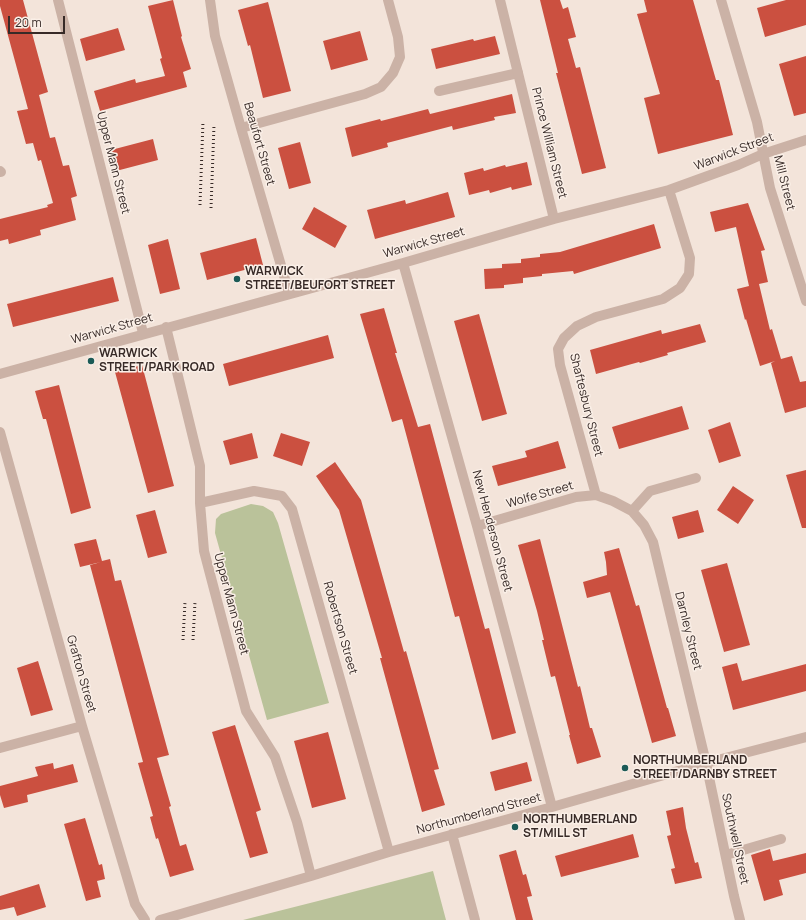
<!DOCTYPE html>
<style>
body{margin:0}
#map{position:relative;width:806px;height:920px;overflow:hidden;background:#f3e4da;font-family:Manrope,sans-serif}
canvas{display:block}
.scale{position:absolute;left:8px;top:16px;width:57px;height:18px;box-sizing:border-box;border:2px solid #372a27;border-top:0;padding-left:5px;font-size:12px;line-height:14px;white-space:nowrap;color:#372a27;-webkit-text-stroke:3px #faefe7;paint-order:stroke}
</style>
<div id="map">
<canvas width="806" height="920"></canvas>
<div class="scale">20 m</div>
</div>
<script>
const g = document.querySelector('canvas').getContext('2d');
g.lineJoin = 'round';
function fillPath(path, color) { g.fillStyle = color; g.fill(path, 'evenodd'); }
const shape = rows => new Path2D(rows.map(r => 'M' + r).join(''));
function strokePath(path, color, width, dash) { g.strokeStyle = color; g.lineWidth = width; g.lineCap = dash ? 'butt' : 'round'; g.setLineDash(dash || []); g.stroke(path); }
function drawText(font, color, halo, rows, align = 'center') {
  g.font = font + ' Manrope,sans-serif'; g.lineWidth = 3; g.setLineDash([]); g.textBaseline = 'middle'; g.strokeStyle = halo; g.fillStyle = color; for (const [text, x, y, turn = 0] of rows) {
    g.save(); g.translate(x, y); g.rotate((+turn || 0) * Math.PI / 180); g.textAlign = isNaN(turn) ? turn : align; if (halo) g.strokeText(text, 0, 0); g.fillText(text, 0, 0); g.restore();
  }
}
fillPath(shape([
 [251,504,263,506,273,512,278,523,329,703,267,720,215,533,216,519,221,514],
 [433,871,446,920,243,920,318,901]
]), '#bac29a');
fillPath(shape([
 [0,0,23,0,48,92,39,95,50,138,55,137,63,166,69,165,77,196,71,198,76,220,40,230,41,235,9,244,8,239,0,241,0,219,48,207,47,205,53,203,41,160,38,161,33,143,26,144,17,111,28,109,0,6],
 [173,0,182,36,181,37,191,69,183,72,187,87,100,111,94,91,135,79,136,83,165,76,160,59,162,58,148,6],
 [540,0,560,0,563,9,568,7,576,37,568,39,576,68,580,67,606,168,582,174,556,73,558,73],
 [644,0,693,0,716,80,719,80,733,135,658,154,644,98,660,94,637,14,647,12],
 [786,0,806,0,806,25,765,37,757,8],
 [268,2,291,91,263,98,250,45,248,46,238,10],
 [118,28,125,50,86,61,80,39],
 [360,31,368,60,331,70,323,41],
 [495,36,500,54,436,69,431,49,473,39,474,41],
 [806,56,806,113,794,116,779,64],
 [512,94,516,113,494,117,495,120,453,130,452,126,387,143,388,147,352,157,345,128,380,119,381,121,428,109,430,114],
 [153,139,158,160,116,171,111,150],
 [300,142,311,183,289,189,278,148],
 [527,162,532,185,512,190,511,187,490,193,489,190,469,195,464,173,483,168,484,171,505,165,506,167],
 [448,192,455,217,375,239,367,210,405,200,406,204],
 [748,203,765,250,761,251,768,282,759,284,770,330,772,329,781,359,792,356,800,382,806,381,806,407,785,413,771,363,775,361,760,366,746,319,745,320,737,289,749,286,736,227,715,232,710,212],
 [314,207,347,226,335,248,302,229],
 [654,224,661,248,574,274,573,271,542,274,542,276,523,278,523,283,504,285,504,288,485,289,484,269,502,268,502,264,521,263,521,259,540,257,540,254,560,252],
 [256,238,263,265,207,280,200,253],
 [168,239,180,289,160,294,148,245],
 [113,277,119,301,13,327,7,304],
 [384,308,397,353,395,353,418,427,430,424,485,629,489,628,516,733,492,740,459,616,455,617,402,419,392,422,360,314],
 [479,314,507,414,482,421,454,321],
 [700,324,706,342,667,353,668,355,640,363,639,362,596,374,590,350,661,330,662,334],
 [328,335,334,358,229,386,223,364],
 [142,365,174,486,148,493,115,372],
 [59,385,91,508,71,514,46,419,43,419,35,391],
 [682,406,689,429,619,449,612,427],
 [730,422,741,456,719,463,708,430],
 [252,433,258,458,230,465,223,441],
 [281,433,310,442,302,466,273,456],
 [558,441,566,468,498,486,492,466,527,457,525,451],
 [335,462,361,500,404,652,406,651,439,769,434,770,445,805,422,812,380,658,382,658,339,510,316,476],
 [806,470,806,528,802,528,786,475],
 [733,486,754,500,738,524,717,510],
 [155,510,167,553,148,558,136,515],
 [698,510,704,532,678,539,672,517],
 [96,539,102,561,110,559,115,581,121,580,169,755,157,758,171,806,169,807,180,846,186,844,194,870,170,877,158,838,156,839,150,817,153,816,138,763,143,762,90,565,101,562,80,567,74,544],
 [540,539,578,687,580,686,590,728,592,728,601,757,577,764,569,735,570,735,555,676,551,677,542,640,544,640,537,611,518,545],
 [619,548,636,606,639,605,667,708,668,708,676,736,652,743,610,592,587,598,583,582,607,575,606,562,604,552],
 [727,563,750,645,724,652,701,570],
 [38,661,53,710,31,716,17,668],
 [737,663,742,681,806,664,806,691,733,710,722,667],
 [235,725,261,810,256,812,268,853,250,858,212,732],
 [328,732,346,799,312,808,294,741],
 [527,762,532,781,495,791,490,772],
 [53,763,54,769,73,764,78,782,27,795,28,802,4,808,0,795,0,786,38,776,35,767],
 [683,807,686,828,695,863,698,862,702,878,675,884,671,869,675,868,667,836,671,835,666,811],
 [85,818,99,865,102,864,105,879,97,881,101,897,86,901,64,824],
 [633,834,639,857,561,877,555,856],
 [770,849,773,861,806,853,806,873,779,880,783,895,764,901,751,855],
 [516,850,523,875,526,874,532,896,527,897,533,920,516,920,499,855],
 [39,884,46,907,17,916,14,907,0,910,0,896]
]), '#cb5040');
strokePath(shape([
 [439,91,518,73]
]), '#cbb2a6', 10);
strokePath(shape([
 [58,0,143,333],
 [210,0,215,36,241,128,289,293],
 [500,0,554,219],
 [721,0,757,122,770,188,806,301],
 [241,128,365,94,381,87,393,73,400,57,398,37,388,0],
 [0,171,1,172],
 [403,263,477,526,552,807],
 [166,327,200,466,200,503,204,551,246,711,275,757,297,822,311,876],
 [0,374,403,263,554,219,669,190,738,165,763,154,806,140],
 [0,432,82,726,135,904,145,920],
 [596,495,560,365,558,349,564,338,577,326,596,317,663,299,680,288,689,274,690,258,669,190],
 [200,503,254,491,282,496,292,509,389,852],
 [632,511,650,491,696,478],
 [477,526,576,497,596,495,613,501,632,511,644,525,653,542,706,763,734,896,740,920],
 [0,748,82,726],
 [452,834,475,920],
 [726,855,781,839],
 [160,920,311,876,389,852,552,807,706,763,806,737]
]), '#cbb2a6', 10);
strokePath(shape([
 [200,205,203,121],
 [211,208,214,125],
 [183,640,185,602],
 [193,640,195,602]
]), '#372a27', 3, [1, 3]);
for (const [x, y, r, color] of [
 [237,279,4,"#1b5a56"],
 [91,361,4,"#1b5a56"],
 [625,768,4,"#1b5a56"],
 [515,827,4,"#1b5a56"]
]) { const dot = new Path2D(); dot.arc(x, y, r, 0, 2 * Math.PI); g.fillStyle = color; g.fill(dot); strokePath(dot, '#faefe7', 1.5); }
drawText('12px', '#372a27', '#faefe7', [
 ["Prince William Street",549,143,76],
 ["Beaufort Street",259,144,74],
 ["Warwick Street",734,152,-21],
 ["Upper Mann Street",113,163,76],
 ["Mill Street",784,183,76],
 ["Warwick Street",424,243,-16],
 ["Warwick Street",112,329,-16],
 ["Shaftesbury Street",586,405,76],
 ["Wolfe Street",540,495,-16],
 ["New Henderson Street",492,531,75],
 ["Upper Mann Street",231,604,75],
 ["Robertson Street",340,628,74],
 ["Darnley Street",688,631,76],
 ["Grafton Street",81,674,74],
 ["Northumberland Street",479,814,-15],
 ["Southwell Street",735,839,78]
]);
drawText('bold 12px', '#372a27', '#faefe7', [
 ["WARWICK",245,272],
 ["STREET/BEUFORT STREET",245,286],
 ["WARWICK",99,354],
 ["STREET/PARK ROAD",99,368],
 ["NORTHUMBERLAND",633,761],
 ["STREET/DARNBY STREET",633,775],
 ["NORTHUMBERLAND",523,820],
 ["ST/MILL ST",523,834]
], 'left');
</script>
